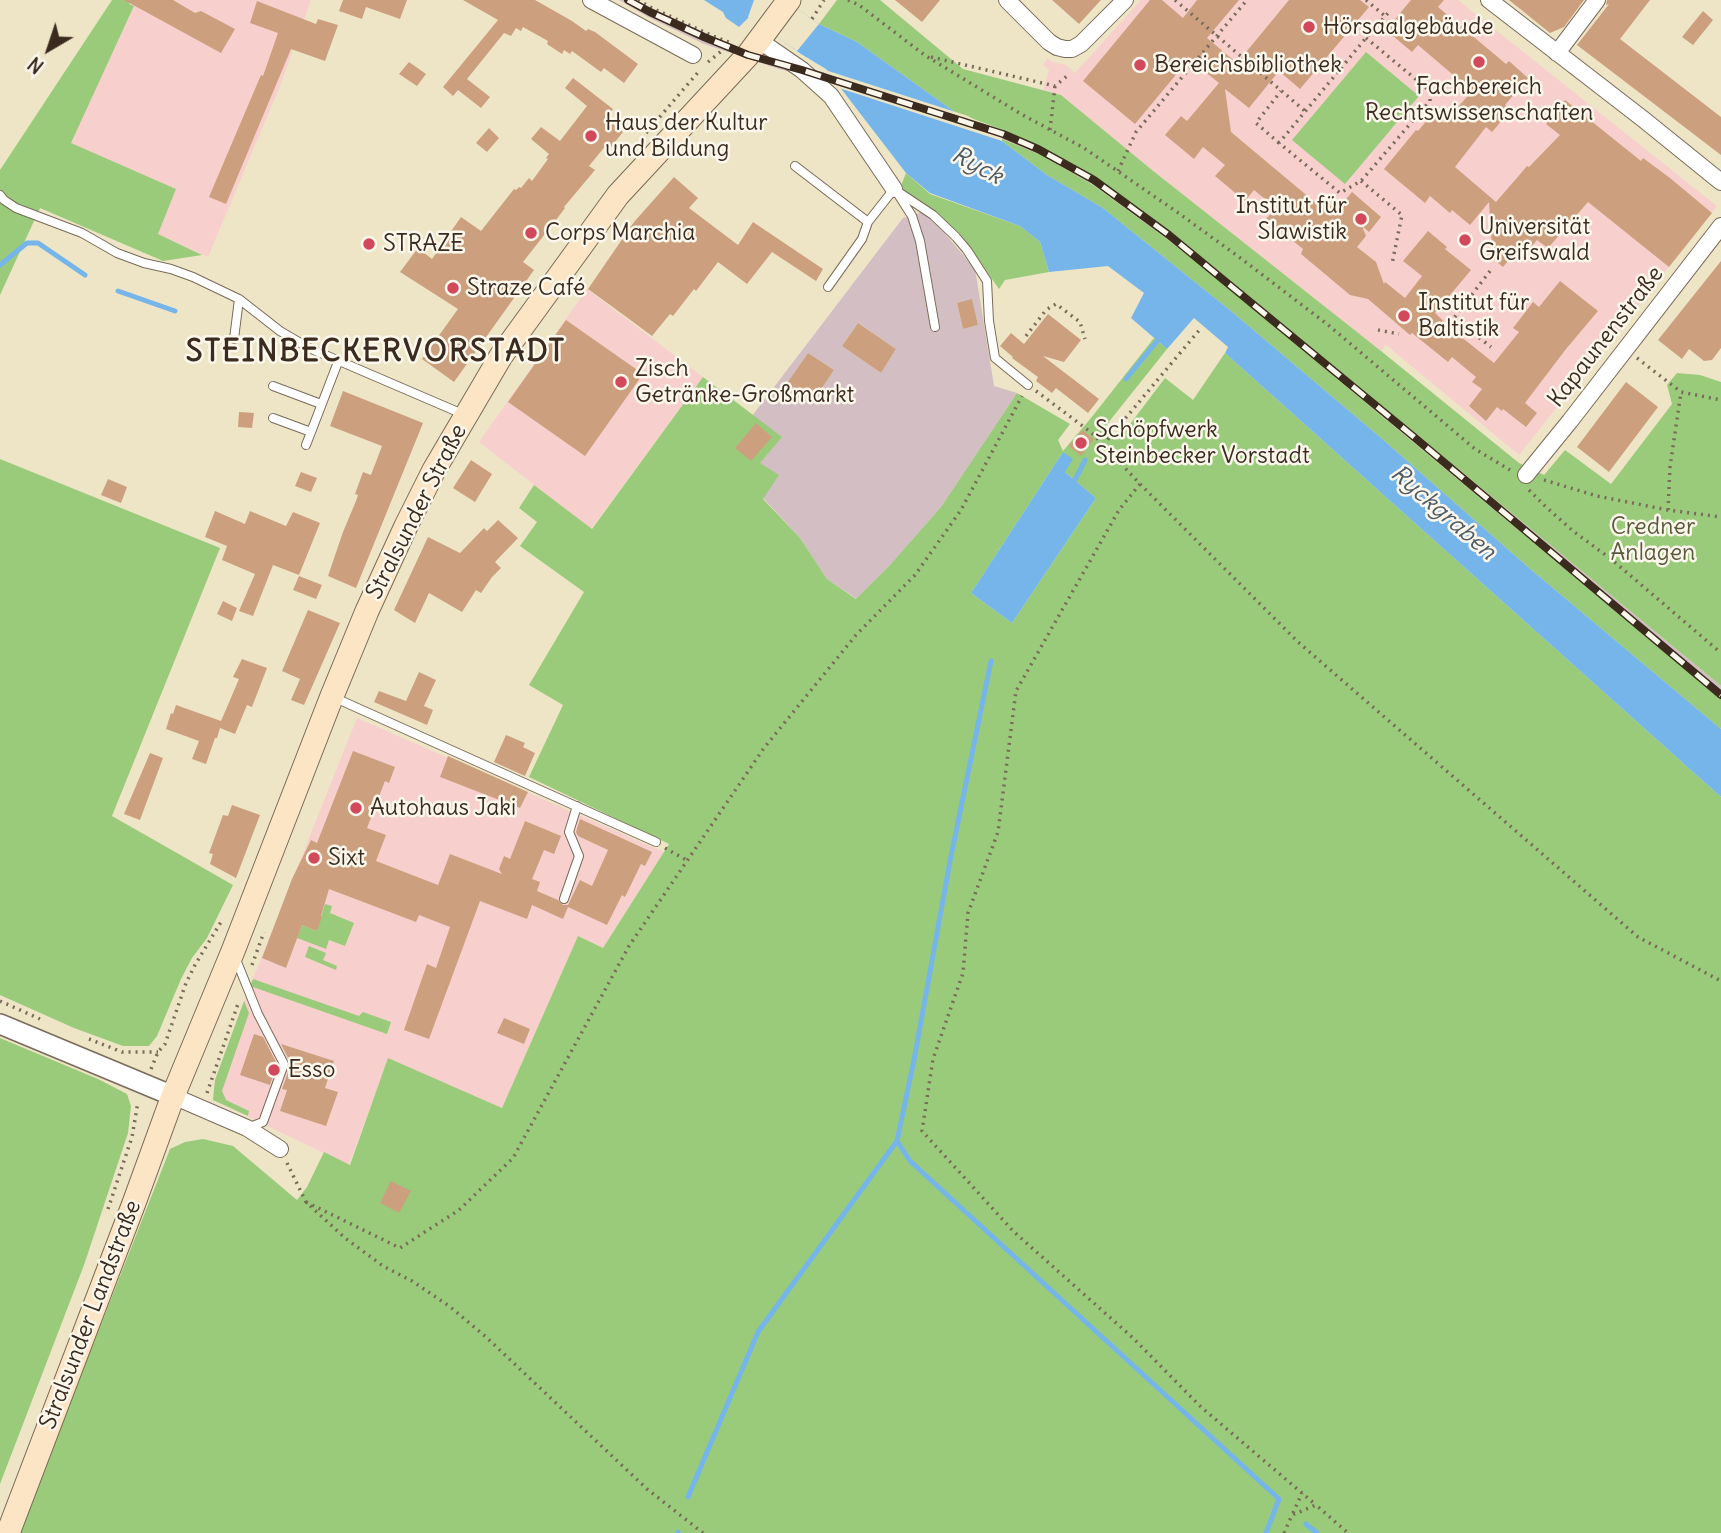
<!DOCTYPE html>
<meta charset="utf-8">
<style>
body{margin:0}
#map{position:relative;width:1721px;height:1533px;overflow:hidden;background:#ede5c6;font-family:Delius,sans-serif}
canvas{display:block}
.north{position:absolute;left:14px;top:14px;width:70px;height:70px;-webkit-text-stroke:5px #fbf7ec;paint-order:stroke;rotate:219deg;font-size:19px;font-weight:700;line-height:28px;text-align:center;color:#3b2a1e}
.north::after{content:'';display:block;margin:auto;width:24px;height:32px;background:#3b2a1e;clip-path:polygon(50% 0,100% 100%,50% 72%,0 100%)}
</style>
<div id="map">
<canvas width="1721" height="1533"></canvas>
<div class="north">N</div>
</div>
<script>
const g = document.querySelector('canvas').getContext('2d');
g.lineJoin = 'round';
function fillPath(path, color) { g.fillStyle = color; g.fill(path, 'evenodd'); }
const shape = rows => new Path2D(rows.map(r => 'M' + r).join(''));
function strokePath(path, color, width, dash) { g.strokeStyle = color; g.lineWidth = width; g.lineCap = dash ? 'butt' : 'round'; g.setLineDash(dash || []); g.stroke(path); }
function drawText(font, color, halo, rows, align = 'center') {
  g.font = font + ' Delius,sans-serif'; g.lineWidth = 5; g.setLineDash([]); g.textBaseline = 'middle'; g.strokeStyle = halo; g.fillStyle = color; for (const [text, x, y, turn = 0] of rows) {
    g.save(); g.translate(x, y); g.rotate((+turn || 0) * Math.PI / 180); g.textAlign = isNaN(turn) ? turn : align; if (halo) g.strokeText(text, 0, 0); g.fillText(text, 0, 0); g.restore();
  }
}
fillPath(shape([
 [130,0,311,0,280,86,208,257,158,234,176,189,70,143,134,7,129,4],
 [1141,0,1458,0,1717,206,1519,455,1386,345,1381,351,1152,170,1061,95,1043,90,1049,70,1043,65,1048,58,1053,62,1066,65,1075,73],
 [587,289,703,377,591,529,479,442],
 [357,718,664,852,603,948,578,936,502,1108,388,1059,349,1165,213,1100,215,1080,244,1001]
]), '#f7d0cd');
fillPath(shape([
 [619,0,634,0,681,25,732,46,822,72,1003,130,1043,149,1097,179,1164,228,1214,267,1721,686,1721,699,1227,287,1167,239,1093,185,1041,155,1002,139,833,84,779,69,704,44,648,17],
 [921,212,937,224,975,269,994,386,1017,393,941,507,889,566,857,599,827,579,800,538,763,498,759,464,781,437,752,416,903,218,912,216],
 [972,300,978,325,963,329,957,303],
 [858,323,896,349,881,373,842,346],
 [808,353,834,370,812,401,787,383]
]), '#d2bec3');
fillPath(shape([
 [112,0,130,0,129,4,134,6,71,143,176,189,158,234,202,255,163,261,40,208,0,295,0,170],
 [837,0,880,0,963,69,1061,95,1152,170,1381,351,1519,463,1544,475,1565,450,1611,484,1672,404,1667,385,1677,373,1700,375,1721,382,1721,686,1214,267,1164,228,1097,179,1043,149,1003,130,955,112,857,42,819,24],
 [1366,52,1419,96,1345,184,1292,140],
 [1002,139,1041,155,1093,185,1167,239,1227,287,1721,699,1721,729,1528,567,1380,437,1231,311,1103,208,1047,175,1002,141],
 [906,173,930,194,1020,226,1040,242,1049,272,1005,280,999,289,962,236,925,204,900,188],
 [1154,338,1167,349,1104,428,1118,440,1165,378,1193,400,1225,353,1721,797,1721,1533,19,1533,170,1149,185,1142,203,1139,233,1146,297,1200,307,1187,324,1152,350,1165,388,1058,502,1108,578,936,603,948,669,844,529,777,563,705,529,685,584,592,520,546,537,522,519,508,534,485,592,529,703,377,782,437,760,463,779,475,763,499,800,538,827,579,856,599,889,566,941,507,1017,393,1070,424,1058,440,1063,451,1091,418],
 [1063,452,1065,472,1096,498,1012,623,971,593],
 [0,459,220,548,112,816,233,885,207,938,192,958,181,979,157,1036,149,1046,123,1046,74,1028,0,995],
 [325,904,332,906,330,913,354,923,345,946,329,940,326,949,297,938,302,925,317,931],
 [309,946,326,953,323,960,337,966,336,970,305,957],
 [253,979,359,1016,363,1012,391,1022,387,1034,250,986],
 [244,1001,249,1013,222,1091,226,1100,249,1111,248,1116,213,1100,215,1080],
 [0,1038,98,1079,127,1094,131,1106,128,1133,84,1265,0,1484]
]), '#9acb7b');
fillPath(shape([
 [704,0,785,0,819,24,857,42,955,112,1002,141,1047,175,1103,208,1231,311,1380,437,1528,567,1721,729,1721,797,1225,353,1228,347,1194,318,1167,349,1131,318,1144,293,1108,266,1049,272,1040,242,1020,226,930,193,906,173,826,69,801,54,749,17,739,27,726,18,723,12],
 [1063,452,1073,459,1065,472,1096,498,1012,623,971,593]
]), '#75b5e9');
fillPath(shape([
 [754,0,785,0,819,24,797,51,748,17],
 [819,68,968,116,1002,137,1002,141,836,87,824,72]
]), '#ede5c6');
strokePath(shape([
 [0,265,27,243,38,243,85,275],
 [118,291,175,311],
 [1126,379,1162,335],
 [1075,480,1085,460],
 [991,661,950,861,914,1060,897,1141,910,1161,1279,1499,1266,1533],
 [688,1497,758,1332,897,1141],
 [1306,1524,1317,1533],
 [678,1533,678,1532]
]), '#75b5e9', 5);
fillPath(shape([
 [124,0,173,0,195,13,201,11,235,29,221,53],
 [343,0,407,0,400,19,366,7,362,19,339,11],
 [463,0,535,0,572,21,586,31,588,29,595,32,638,64,624,83,604,68,601,72,572,51,570,54,564,50,562,54,547,44,548,41,523,27,521,31,516,28,511,36,504,33,467,79,490,97,481,108,458,90,453,96,443,87,498,20],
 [895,0,940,0,922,22],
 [1052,0,1101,0,1079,24],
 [1150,0,1162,0,1183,18,1197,0,1239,0,1207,38,1237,63,1289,0,1360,0,1369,7,1300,89,1279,71,1249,108,1225,89,1231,132,1317,204,1321,199,1337,210,1352,192,1381,217,1369,232,1362,226,1366,236,1357,247,1376,262,1384,284,1385,282,1405,298,1422,276,1403,261,1428,231,1447,247,1445,249,1471,270,1435,313,1455,332,1494,363,1519,332,1513,328,1520,319,1533,302,1539,307,1560,281,1598,311,1566,349,1525,403,1537,413,1526,427,1503,409,1502,411,1497,407,1486,421,1469,406,1482,389,1472,382,1476,377,1452,357,1448,362,1412,333,1410,335,1368,299,1350,295,1301,254,1303,249,1266,219,1276,208,1254,190,1245,201,1215,176,1225,165,1203,147,1194,159,1165,135,1181,116,1187,121,1219,83,1189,59,1135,124,1083,81],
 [1411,0,1444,0,1438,7,1506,64,1509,61,1528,78,1505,105,1511,110,1492,132,1486,127,1455,167,1496,202,1522,172,1527,166,1529,167,1560,135,1546,124,1565,100,1641,161,1643,158,1670,178,1712,213,1669,267,1588,202,1548,248,1537,240,1520,260,1508,261,1503,267,1487,254,1492,247,1489,202,1470,225,1452,210,1450,213,1430,196,1425,203,1384,169,1416,130,1418,131,1433,113,1444,123,1472,91,1418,45,1412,52,1386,30],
 [1509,0,1584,0,1564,27,1550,33],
 [1607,0,1650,0,1620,39,1721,117,1721,155,1577,45,1609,4,1606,5],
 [257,1,316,24,318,19,338,25,325,61,291,49,226,204,209,197,261,75,263,76,278,33,250,23],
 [1703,11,1713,20,1693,45,1682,37],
 [409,62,426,74,417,86,399,74],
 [573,78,613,109,606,118,623,132,611,147,607,144,589,166,595,170,564,207,565,208,556,220,523,262,534,270,454,382,422,359,458,309,400,272,418,248,432,259,461,217,481,231,514,189,516,190,519,187,521,188,529,178,532,181,548,159,546,158,549,154,531,139,541,127,560,141,587,106,565,88],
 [489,128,499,138,487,152,476,143],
 [674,177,698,198,689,208,738,245,753,222,823,269,816,281,772,252,747,284,718,262,696,291,694,289,673,316,670,314,652,336,625,316,588,289,634,222],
 [1721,261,1721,348,1712,360,1704,361,1689,349,1682,359,1658,340],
 [972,299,978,325,963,329,957,303],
 [1048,314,1081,340,1064,362,1043,356,1099,399,1088,413,1056,388,1052,393,1036,381,1038,377,1012,358,1013,357,1000,346,1011,333,1024,344],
 [566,320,643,374,585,456,508,402],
 [858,323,896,349,881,373,842,346],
 [808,353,834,370,813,401,787,383],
 [1626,382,1658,407,1609,472,1577,447],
 [343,391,423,423,356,588,328,576,343,532,356,501,358,495,355,494,363,472,371,475,382,446,330,426],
 [239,412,254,413,252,428,238,427],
 [756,423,772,437,751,461,735,448],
 [1082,430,1094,439,1081,456,1069,446],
 [471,460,492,474,475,502,453,488],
 [301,472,317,478,311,492,295,486],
 [108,479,127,487,121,503,101,495],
 [215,511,245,524,250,511,286,526,293,512,320,523,299,575,273,565,253,616,239,611,255,574,222,560,227,546,205,537],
 [498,520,518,538,495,562,501,568,492,577,481,593,476,590,462,612,429,593,415,623,394,610,428,537,460,553,484,528,487,531],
 [299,576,322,585,316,599,293,590],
 [223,601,237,608,232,621,217,614],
 [308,610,340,623,304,705,291,700,300,679,282,671],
 [242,659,267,668,252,707,247,705,235,734,220,728,217,738,215,738,206,764,192,759,199,741,166,729,171,713,173,714,176,705,221,721,239,679,233,677],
 [419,672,436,680,424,706,433,710,427,725,374,702,379,691,406,701],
 [506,735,525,743,523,747,535,753,525,776,494,762],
 [353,751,395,767,389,783,385,781,367,828,386,835,376,861,438,885,450,854,502,874,499,869,504,856,510,859,525,821,561,836,554,854,544,850,532,879,540,882,537,891,558,900,563,905,568,905,580,880,592,886,608,850,578,836,576,832,580,819,652,852,645,866,641,864,625,897,622,895,607,925,568,907,563,919,532,905,527,919,480,901,429,1039,404,1030,427,964,436,968,450,927,419,915,416,922,329,889,321,916,322,917,317,931,302,925,286,968,262,958,292,879,311,840,317,843],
 [150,753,163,758,140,820,124,814],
 [448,756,528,792,520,808,440,777],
 [232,805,260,815,236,878,210,864,213,854,209,853,223,815,228,816],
 [504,1018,530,1029,524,1044,497,1033],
 [254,1034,263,1037,277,1064,270,1085,240,1075],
 [281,1044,334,1061,325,1088,338,1092,326,1126,280,1111,287,1090,282,1089,291,1064],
 [391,1181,411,1191,399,1213,380,1203]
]), '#cca07e');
const service = shape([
 [795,166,868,222,894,189],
 [894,189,933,215,956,237,967,250,987,281,989,321,995,358,1028,385],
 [898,194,912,216,920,241,935,327],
 [0,195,4,200,16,208,82,233,117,253,144,263,171,269,193,277,239,299,280,331,309,348,465,415],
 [828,287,862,239,868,222],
 [234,339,239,299],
 [273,386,321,404],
 [273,418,311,432],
 [306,445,338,362],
 [333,697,656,842],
 [564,899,579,856,569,832,577,806],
 [235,957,258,1014,284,1064,263,1122,247,1128]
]);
const minor = shape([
 [591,0,693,55],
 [1007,0,1049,42,1057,47,1065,49,1072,49,1081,44,1125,0],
 [1489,0,1643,119,1721,182],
 [760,41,802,70,831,96,894,189],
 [1557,53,1597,0],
 [1526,475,1570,421,1721,226],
 [173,1096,247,1128,280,1149]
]);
const tertiary = shape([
 [0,1024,173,1096]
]);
const secondary = shape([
 [8,1533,134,1203,173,1096,233,951,332,696,367,611,406,526,434,470,501,356,618,195,748,55,789,0]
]);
strokePath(service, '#796b59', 10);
strokePath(minor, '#796b59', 18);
strokePath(tertiary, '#796b59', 22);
strokePath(secondary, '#796b59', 25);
strokePath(shape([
 [638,0,652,8,713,36,731,43],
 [848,0,859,5,926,56,1021,114,1084,148,1177,212,1239,257,1327,324,1475,449,1510,470],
 [1175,0,1305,111],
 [1366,0,1385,16],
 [812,19,824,0],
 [1366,38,1430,91,1430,101,1361,181,1340,193,1279,143,1366,38,1390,11],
 [931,57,1055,86,1067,76],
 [708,62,724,49],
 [1050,130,1055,86],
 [646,133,700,70],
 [1279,143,1256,123,1281,91],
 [1118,171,1136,132,1247,0],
 [1361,181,1402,215,1392,264],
 [1490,271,1454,318,1491,347],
 [1378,330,1399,334],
 [1026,336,1046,310,1056,304,1080,322,1085,339],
 [1637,358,1681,392,1721,400],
 [1036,391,1092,433,1140,484,1298,642,1638,937,1721,981],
 [1103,445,1201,328],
 [1544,480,1597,496,1668,510,1721,517],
 [1140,484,1119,510,1016,691,998,832,968,913,963,973,933,1059,922,1131,1013,1231,1133,1338,1201,1407,1316,1505],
 [1529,490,1545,506,1573,531,1611,559,1721,653],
 [1668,510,1670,467,1681,392],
 [665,848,688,861],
 [252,965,264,932],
 [0,1001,40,1019],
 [89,1039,122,1052,158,1052],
 [151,1069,158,1052,165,1044,186,983,195,965,221,922],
 [207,1093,239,1001],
 [287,1163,306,1202,345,1238,383,1266,412,1281,449,1306,486,1337,647,1489,703,1533],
 [306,1202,400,1248,459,1210,513,1158,629,946,764,748,856,635,915,575,961,510,1022,396],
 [108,1209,132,1137,138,1102],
 [1293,1513,1302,1493],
 [1284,1533,1292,1515,1316,1505,1348,1533]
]), '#796b59', 3.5, [2, 5]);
strokePath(service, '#fff', 8);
strokePath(minor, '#fff', 16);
strokePath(tertiary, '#fff', 19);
strokePath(secondary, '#fce5c4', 23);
const rail = shape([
 [628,0,650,12,704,37,748,55,802,70,1003,134,1038,149,1094,180,1169,235,1414,437,1721,695]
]);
strokePath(rail, '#3b2a1e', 8);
strokePath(rail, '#fbf7ec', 5, [16]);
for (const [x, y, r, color] of [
 [1309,27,7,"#d1495b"],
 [1479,62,7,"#d1495b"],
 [1140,65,7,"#d1495b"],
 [591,136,7,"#d1495b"],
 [1361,219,7,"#d1495b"],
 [531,233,7,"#d1495b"],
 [1465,240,7,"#d1495b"],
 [369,244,7,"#d1495b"],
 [453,288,7,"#d1495b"],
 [1404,316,7,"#d1495b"],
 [621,382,7,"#d1495b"],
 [1081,443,7,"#d1495b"],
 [356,808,7,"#d1495b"],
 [314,858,7,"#d1495b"],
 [274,1070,7,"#d1495b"]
]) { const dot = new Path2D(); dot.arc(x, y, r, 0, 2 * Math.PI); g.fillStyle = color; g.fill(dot); strokePath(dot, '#fbf7ec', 2.5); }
drawText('23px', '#3b2a1e', '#fbf7ec', [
 ["Hörsaalgebäude",1323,27],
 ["Bereichsbibliothek",1154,65],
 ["Fachbereich",1479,87,"center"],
 ["Rechtswissenschaften",1479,113,"center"],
 ["Haus der Kultur",605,123],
 ["und Bildung",605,149],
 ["Institut für",1347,206,"right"],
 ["Slawistik",1347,232,"right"],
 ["Universität",1479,227],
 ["Greifswald",1479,253],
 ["Corps Marchia",545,233],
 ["STRAZE",383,244],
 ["Straze Café",467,288],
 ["Institut für",1418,303],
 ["Baltistik",1418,329],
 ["Zisch",635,369],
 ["Getränke-Großmarkt",635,395],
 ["Schöpfwerk",1095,430],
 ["Steinbecker Vorstadt",1095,456],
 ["Autohaus Jaki",370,808],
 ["Sixt",328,858],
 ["Esso",288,1070]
], 'left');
drawText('23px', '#3b2a1e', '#fbf7ec', [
 ["Kapaunenstraße",1606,337,-52],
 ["Stralsunder Straße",417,512,-63],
 ["Stralsunder Landstraße",91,1315,-69]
]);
drawText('23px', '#585a3a', '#fbf7ec', [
 ["Credner",1653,527],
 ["Anlagen",1653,553]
]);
drawText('italic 24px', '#4f5b65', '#fbf7ec', [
 ["Ryck",977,166,28],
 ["Ryckgraben",1443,513,41]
]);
g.letterSpacing = '2px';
drawText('bold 30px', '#3b2a1e', '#fbf7ec', [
 ["STEINBECKERVORSTADT",376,352]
]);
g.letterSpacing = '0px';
</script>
